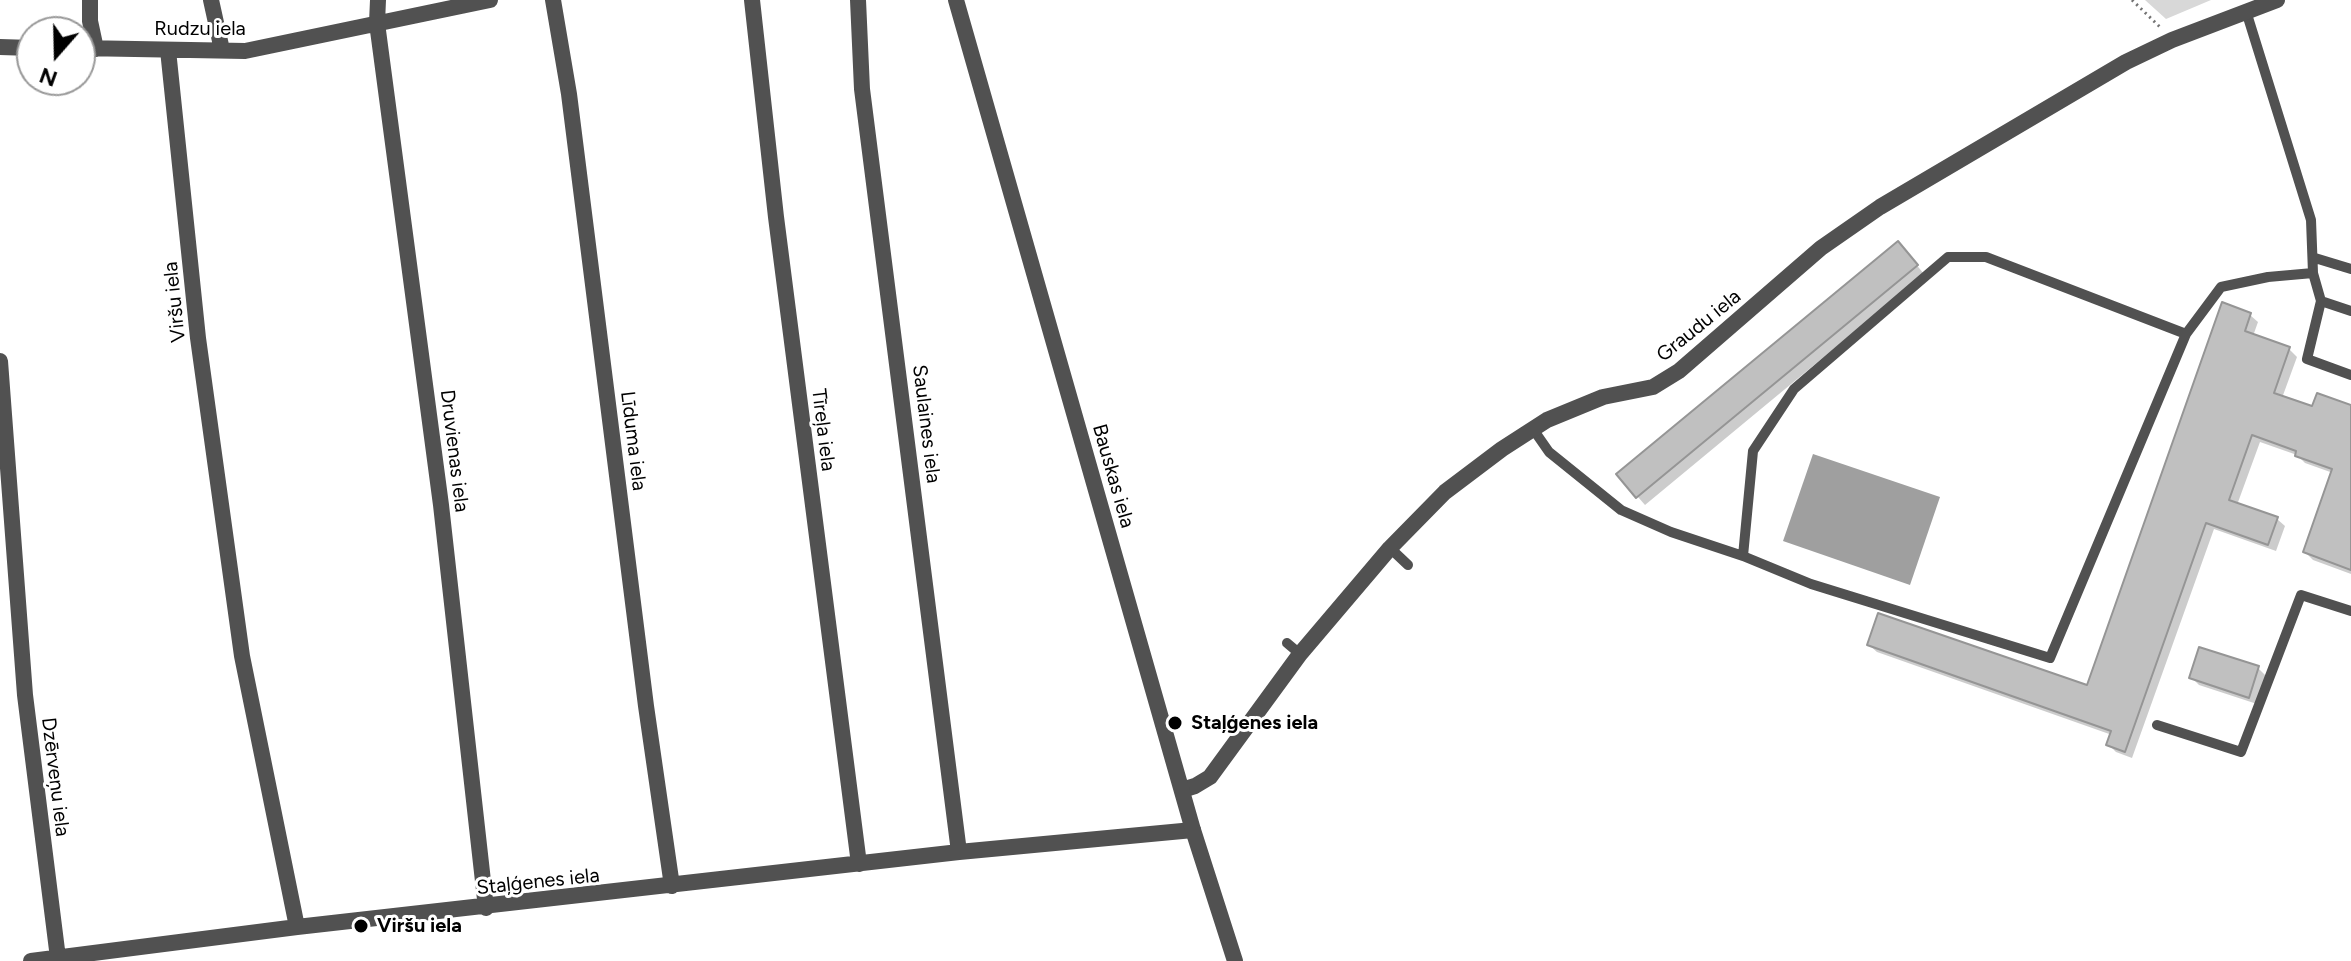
<!DOCTYPE html>
<meta charset="utf-8">
<style>
body{margin:0}
#map{position:relative;width:2351px;height:961px;overflow:hidden;background:#fff;font-family:Figtree,sans-serif}
canvas{display:block}
.north{position:absolute;left:16px;top:16px;width:80px;height:80px;box-sizing:border-box;background:#fff;border:2px solid #999;border-radius:50%;rotate:200deg;font-size:22px;font-weight:700;line-height:32px;text-align:center;color:#000}
.north::after{content:'';display:block;margin:auto;width:28px;height:36px;background:#000;clip-path:polygon(50% 0,100% 100%,50% 72%,0 100%)}
</style>
<div id="map">
<canvas width="2351" height="961"></canvas>
<div class="north">N</div>
</div>
<script>
const g = document.querySelector('canvas').getContext('2d');
g.lineJoin = 'round';
function fillPath(path, color) { g.fillStyle = color; g.fill(path, 'evenodd'); }
const shape = rows => new Path2D(rows.map(r => 'M' + r).join(''));
function strokePath(path, color, width, dash) { g.strokeStyle = color; g.lineWidth = width; g.lineCap = dash ? 'butt' : 'round'; g.setLineDash(dash || []); g.stroke(path); }
function drawText(font, color, halo, rows, align = 'center') {
  g.font = font + ' Figtree,sans-serif'; g.lineWidth = 6; g.setLineDash([]); g.textBaseline = 'middle'; g.strokeStyle = halo; g.fillStyle = color; for (const [text, x, y, turn = 0] of rows) {
    g.save(); g.translate(x, y); g.rotate((+turn || 0) * Math.PI / 180); g.textAlign = isNaN(turn) ? turn : align; if (halo) g.strokeText(text, 0, 0); g.fillText(text, 0, 0); g.restore();
  }
}
fillPath(shape([
 [2145,0,2211,0,2166,19]
]), '#d8d8d8');
fillPath(shape([
 [1813,454,1940,497,1910,585,1783,541]
]), '#9f9f9f');
fillPath(shape([
 [1905,251,1924,274,1645,505,1638,497,1619,475],
 [2250,315,2258,322,2253,336,2289,349,2297,357,2282,398,2314,409,2351,407,2351,574,2313,560,2305,552,2333,473,2305,463,2297,455,2260,442,2237,505,2277,519,2285,526,2276,551,2214,529,2132,758,2116,752,2109,745,2112,735,1877,652,1869,645,2088,688],
 [2200,649,2258,668,2266,676,2257,704,2199,685,2191,677]
]), '#0003');
const building = shape([
 [1898,241,1918,265,1636,498,1616,474,1898,241],
 [2222,302,2251,313,2245,331,2290,347,2274,393,2312,406,2317,393,2351,405,2351,570,2303,552,2332,469,2295,456,2296,451,2252,435,2229,500,2278,517,2268,545,2206,523,2125,752,2106,745,2111,731,1867,645,1878,613,2087,685,2222,302],
 [2199,647,2259,666,2249,698,2189,678,2199,647]
]);
fillPath(building, '#c0c0c0');
strokePath(building, '#959595', 2);
strokePath(shape([
 [2132,0,2161,28]
]), '#737373', 3, [2, 4]);
strokePath(shape([
 [2246,11,2311,220,2313,273,2321,301,2307,359,2351,375],
 [2315,258,2351,269],
 [2321,301,2351,311],
 [2186,334,1986,257,1948,257,1794,389,1753,451,1743,556,1811,584,2050,658,2186,334,2221,287,2268,277,2313,273],
 [1533,429,1549,452,1621,510,1671,532,1743,556],
 [1390,548,1408,565],
 [1287,643,1300,654],
 [2157,725,2241,752,2301,595,2351,611]
]), '#515151', 10);
strokePath(shape([
 [90,0,90,21,96,49],
 [211,0,222,50],
 [378,0,377,23,441,505,486,908],
 [553,0,569,94,646,706,672,886],
 [752,0,776,217,859,864],
 [858,0,862,89,959,852],
 [0,47,32,48],
 [80,48,245,51,490,0],
 [168,50,198,338,242,656,297,927],
 [0,361,25,695,58,958],
 [1182,790,1195,786,1210,777,1300,654,1390,548,1445,492,1502,449,1547,420,1603,397,1653,387,1679,371,1821,248,1880,207,2126,62,2172,40,2277,0],
 [31,961,297,927,959,852,1193,830]
]), '#515151', 16);
strokePath(shape([
 [956,0,1193,830,1235,961]
]), '#515151', 16);
for (const [x, y, r, color] of [
 [1175,723,8,"#000"],
 [361,926,8,"#000"]
]) { const dot = new Path2D(); dot.arc(x, y, r, 0, 2 * Math.PI); g.fillStyle = color; g.fill(dot); strokePath(dot, '#fff', 3); }
drawText('20px', '#000', '#fff', [
 ["Rudzu iela",200,29],
 ["Viršu iela",175,302,-96],
 ["Graudu iela",1699,326,-39],
 ["Saulaines iela",926,424,83],
 ["Tīreļa iela",823,430,83],
 ["Līduma iela",633,441,83],
 ["Druvienas iela",454,451,83],
 ["Bauskas iela",1113,476,74],
 ["Dzērveņu iela",55,777,83],
 ["Staļģenes iela",538,882,-6]
]);
drawText('bold 20px', '#000', '#fff', [
 ["Staļģenes iela",1191,723],
 ["Viršu iela",377,926]
], 'left');
</script>
